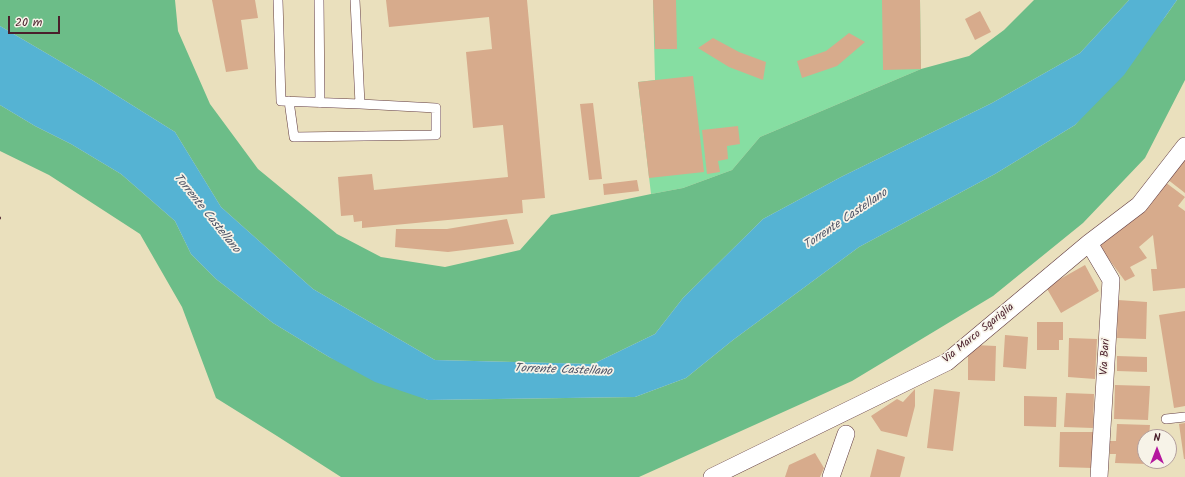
<!DOCTYPE html>
<style>
body{margin:0}
#map{position:relative;width:1185px;height:477px;overflow:hidden;background:#eae0bd;font-family:Kalam,sans-serif}
canvas{display:block}
.north{position:absolute;left:1137px;top:429px;width:40px;height:40px;box-sizing:border-box;background:#f7f3e8;border:1px solid #b29e9c;border-radius:50%;rotate:0deg;font-size:11px;font-weight:700;line-height:16px;text-align:center;color:#4a1f2b}
.north::after{content:'';display:block;margin:auto;width:14px;height:18px;background:#b5179e;clip-path:polygon(50% 0,100% 100%,50% 72%,0 100%)}
.scale{position:absolute;left:8px;top:16px;width:52px;height:18px;box-sizing:border-box;border:2px solid #4a1f2b;border-top:0;padding-left:5px;font-size:12px;line-height:14px;white-space:nowrap;color:#4a1f2b;-webkit-text-stroke:3px #f7f3e8;paint-order:stroke}
</style>
<div id="map">
<canvas width="1185" height="477"></canvas>
<div class="north">N</div>
<div class="scale">20 m</div>
</div>
<script>
const g = document.querySelector('canvas').getContext('2d');
g.lineJoin = 'round';
function fillPath(path, color) { g.fillStyle = color; g.fill(path, 'evenodd'); }
const shape = rows => new Path2D(rows.map(r => 'M' + r).join(''));
function strokePath(path, color, width, dash) { g.strokeStyle = color; g.lineWidth = width; g.lineCap = dash ? 'butt' : 'round'; g.setLineDash(dash || []); g.stroke(path); }
function drawText(font, color, halo, rows, align = 'center') {
  g.font = font + ' Kalam,sans-serif'; g.lineWidth = 3.5; g.setLineDash([]); g.textBaseline = 'middle'; g.strokeStyle = halo; g.fillStyle = color; for (const [text, x, y, turn = 0] of rows) {
    g.save(); g.translate(x, y); g.rotate((+turn || 0) * Math.PI / 180); g.textAlign = isNaN(turn) ? turn : align; if (halo) g.strokeText(text, 0, 0); g.fillText(text, 0, 0); g.restore();
  }
}
fillPath(shape([
 [653,0,920,0,921,69,760,137,732,170,683,188,651,194,638,82,655,80]
]), '#86dea2');
fillPath(shape([
 [0,0,175,0,178,31,210,104,258,169,337,234,381,257,445,267,520,250,551,215,651,194,683,188,732,170,760,137,921,69,969,56,1004,30,1034,0,1129,0,1080,53,992,103,841,177,763,219,683,298,655,334,593,364,435,360,313,289,221,207,175,132,92,80,0,26],
 [1177,0,1185,0,1185,80,1145,158,1083,223,993,296,852,381,639,477,341,477,277,436,216,398,182,307,140,234,49,175,0,151,0,105,35,126,71,144,121,174,175,221,191,254,216,279,273,323,329,357,428,400,635,397,686,378,733,340,859,247,995,174,1075,125,1165,17]
]), '#6cbd88');
fillPath(shape([
 [1129,0,1177,0,1124,75,1075,125,995,174,859,247,733,340,686,378,635,397,428,400,375,382,329,357,273,323,216,279,191,254,175,221,121,174,71,144,35,126,0,105,0,26,92,80,175,132,221,207,313,289,435,360,593,364,655,334,683,298,763,219,841,177,992,103,1080,53]
]), '#55b3d3');
fillPath(shape([
 [212,0,255,0,258,18,241,20,248,69,226,72],
 [386,0,527,0,545,198,522,200,523,213,362,228,362,221,354,222,353,215,341,216,338,177,372,174,374,190,508,177,503,125,473,128,466,52,492,49,489,17,389,27],
 [653,0,676,0,677,49,655,49],
 [882,0,920,0,921,69,883,70],
 [980,11,991,32,975,40,965,19],
 [849,33,865,42,837,66,802,78,797,61,826,51],
 [713,38,739,52,766,62,763,80,729,67,698,48],
 [693,76,704,172,649,178,638,82],
 [593,103,602,179,589,180,580,104],
 [738,126,740,144,727,146,728,159,718,161,720,172,707,174,702,130],
 [1185,156,1185,193,1167,179],
 [637,180,639,191,604,195,603,184],
 [1165,182,1185,197,1178,206,1185,211,1185,288,1153,291,1151,269,1157,269,1153,235,1139,247,1147,258,1130,267,1135,276,1125,281,1099,246],
 [507,219,514,244,448,252,395,247,396,229,447,229],
 [1085,265,1099,291,1061,313,1046,287],
 [1118,300,1147,302,1146,339,1117,338],
 [1185,311,1185,406,1174,408,1159,315],
 [1037,322,1063,322,1063,340,1059,340,1059,350,1037,350],
 [1005,335,1028,337,1026,369,1003,367],
 [1069,338,1097,339,1095,379,1068,377],
 [975,345,996,346,995,381,968,380,968,349],
 [1117,356,1147,357,1147,372,1117,371],
 [1115,385,1150,386,1148,420,1114,419],
 [915,389,915,406,907,437,881,431,871,416,897,399,903,402],
 [934,389,960,392,953,451,927,448],
 [1066,393,1094,394,1093,428,1064,427],
 [1024,396,1057,397,1056,427,1024,426],
 [1185,423,1185,459,1184,459,1179,424],
 [1117,424,1150,425,1149,437,1145,437,1145,461,1148,461,1147,464,1115,463,1116,454,1110,454,1110,441,1116,441],
 [1060,432,1094,432,1093,468,1059,467],
 [877,449,905,457,900,477,870,477],
 [815,453,824,468,820,477,785,477,789,465]
]), '#d7ab8c');
const service = shape([
 [278,0,281,101,360,104,355,0],
 [319,0,320,103],
 [289,101,294,137,436,135,436,108,360,104],
 [1166,419,1185,417]
]);
const minor = shape([
 [1089,243,1111,280,1099,477],
 [712,477,947,362,1089,243,1139,205,1185,146],
 [831,477,846,434]
]);
strokePath(service, '#623c41', 10);
strokePath(minor, '#623c41', 18);
strokePath(shape([
 [0,218,1,218]
]), '#623c41', 2.5, [1, 3]);
strokePath(service, '#fff', 9);
strokePath(minor, '#fff', 17);
drawText('11px', '#4a1f2b', '#f7f3e8', [
 ["Via Marco Sgariglia",979,334,-39],
 ["Via Bari",1106,357,-87]
]);
drawText('italic 12px', '#4e5366', '#f7f3e8', [
 ["Torrente Castellano",206,214,51],
 ["Torrente Castellano",846,220,-34],
 ["Torrente Castellano",563,371,2]
]);
</script>
